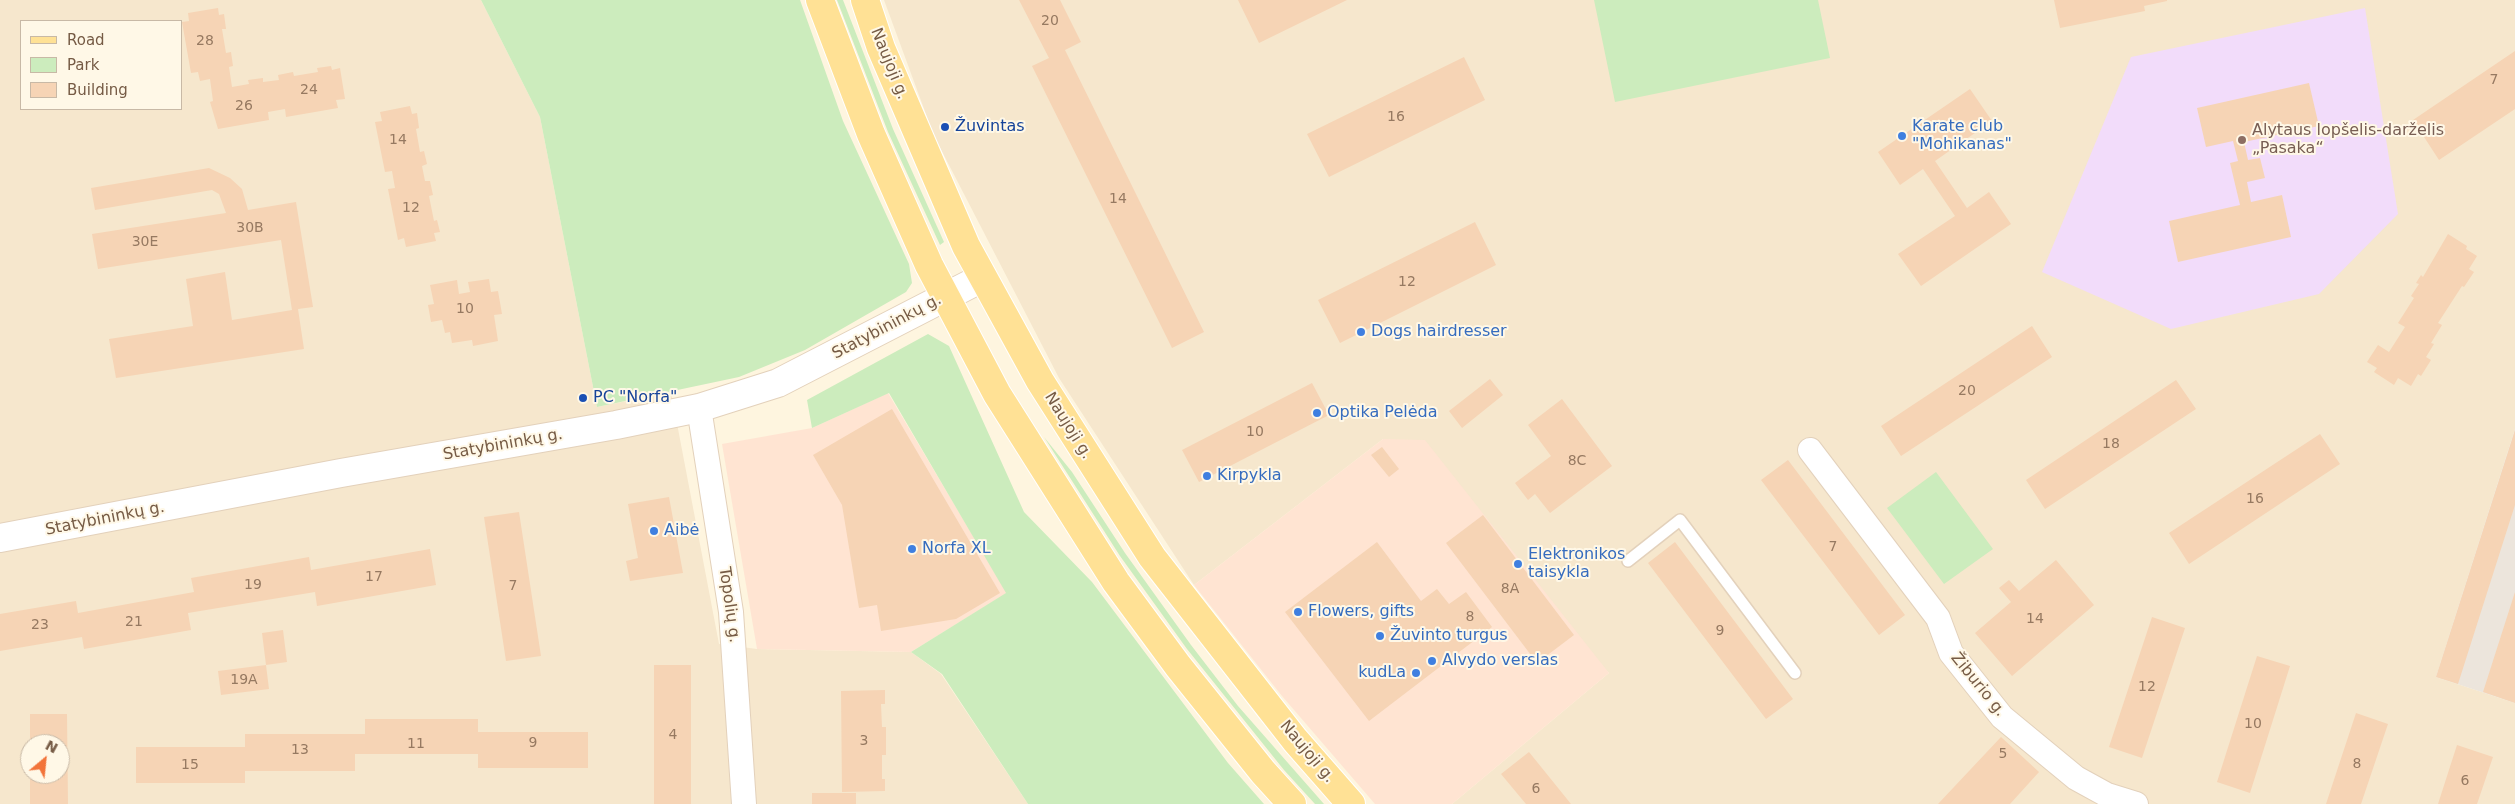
<!DOCTYPE html>
<meta charset="utf-8">
<style>
body{margin:0}
#map{position:relative;width:2515px;height:804px;overflow:hidden;background:#fef5df;font-family:"DejaVu Sans",sans-serif}
canvas{display:block}
.legend{position:absolute;left:20px;top:20px;width:162px;height:90px;box-sizing:border-box;background:#fff8e7;border:1px solid #c8b9a6;margin:0;padding:6px 9px;list-style:none;font-size:15px;color:#765b45}
.legend li{display:flex;align-items:center;gap:10px;height:25px}
.legend b{width:25px;border:1px solid #c8b9a6}
.north{position:absolute;left:20px;top:734px;width:50px;height:50px;box-sizing:border-box;background:#fff8e7;border:1px solid #c8b9a6;border-radius:50%;rotate:28deg;font-size:14px;font-weight:700;line-height:20px;text-align:center;color:#765b45}
.north::after{content:'';display:block;margin:auto;width:18px;height:22px;background:#f2743a;clip-path:polygon(50% 0,100% 100%,50% 72%,0 100%)}
</style>
<div id="map">
<canvas width="2515" height="804"></canvas>
<ul class="legend">
<li><b style="height:6px;background:#ffe195"></b>Road</li>
<li><b style="height:14px;background:#ccecbd"></b>Park</li>
<li><b style="height:14px;background:#f6d4b5"></b>Building</li>
</ul>
<div class="north">N</div>
</div>
<script>
const g = document.querySelector('canvas').getContext('2d');
g.lineJoin = 'round';
function fillPath(path, color) { g.fillStyle = color; g.fill(path, 'evenodd'); }
const shape = rows => new Path2D(rows.map(r => 'M' + r).join(''));
function strokePath(path, color, width, dash) { g.strokeStyle = color; g.lineWidth = width; g.lineCap = dash ? 'butt' : 'round'; g.setLineDash(dash || []); g.stroke(path); }
function drawText(font, color, halo, rows, align = 'center') {
  g.font = font + ' "DejaVu Sans",sans-serif'; g.lineWidth = 4; g.setLineDash([]); g.textBaseline = 'middle'; g.strokeStyle = halo; g.fillStyle = color; for (const [text, x, y, turn = 0] of rows) {
    g.save(); g.translate(x, y); g.rotate((+turn || 0) * Math.PI / 180); g.textAlign = isNaN(turn) ? turn : align; if (halo) g.strokeText(text, 0, 0); g.fillText(text, 0, 0); g.restore();
  }
}
fillPath(shape([
 [0,0,481,0,540,117,597,407,671,392,719,644,757,649,911,652,941,674,1028,804,0,804],
 [21,21,181,21,181,109,21,109],
 [30,744,60,744,60,774,30,774],
 [884,0,2515,0,2515,429,2436,677,2515,703,2515,804,1452,804,1609,673,1383,439,1194,585,1059,378,934,136]
]), '#f6e7cd');
fillPath(shape([
 [888,393,1007,593,911,652,757,649,722,444,812,428],
 [1383,439,1425,440,1609,673,1452,804,1375,804,1282,696,1194,585]
]), '#ffe4d2');
fillPath(shape([
 [2515,429,2515,703,2436,677]
]), '#ece5dc');
fillPath(shape([
 [2365,8,2398,214,2319,294,2171,329,2042,272,2131,57]
]), '#f2dcfa');
fillPath(shape([
 [481,0,800,0,843,121,909,264,912,283,906,292,805,350,739,377,597,407,540,117],
 [837,0,843,0,893,129,944,242,940,245,888,132],
 [1594,0,1818,0,1830,58,1615,102],
 [928,334,949,346,1024,512,1092,582,1228,763,1264,804,1028,804,942,674,911,652,1006,593,889,393,812,428,807,400],
 [1044,437,1072,472,1125,553,1191,645,1238,706,1324,804,1315,804,1284,770,1187,649,1120,556],
 [1936,472,1993,549,1944,584,1887,508]
]), '#ccecbd');
fillPath(shape([
 [1019,0,1060,0,1081,42,1065,50,1204,332,1172,348,1032,66,1049,58],
 [1238,0,1347,0,1259,43],
 [2054,0,2167,0,2167,1,2144,6,2145,11,2060,28],
 [218,8,219,15,224,14,226,29,222,29,226,53,231,52,233,66,229,67,232,87,249,84,248,80,263,78,263,82,279,80,278,75,293,72,294,76,318,72,317,68,331,66,332,70,340,68,345,99,336,100,338,108,286,117,285,109,268,112,269,120,218,129,210,102,213,101,210,79,200,81,198,72,191,73,182,22,189,21,188,13],
 [2515,51,2515,109,2439,160,2413,120],
 [1464,57,1485,100,1329,177,1307,134],
 [2309,83,2319,126,2244,142,2248,160,2260,158,2265,178,2247,182,2251,202,2282,195,2291,237,2178,262,2169,221,2240,205,2230,163,2238,161,2233,141,2206,147,2197,108],
 [1970,89,1992,121,1935,161,1967,208,1989,192,2011,224,1921,286,1898,254,1955,216,1923,169,1900,185,1878,152],
 [410,106,412,114,417,113,419,128,416,129,420,152,424,151,427,164,422,166,425,181,430,181,433,195,429,196,434,221,437,220,440,232,434,233,436,241,406,247,404,238,398,240,388,189,395,188,392,171,385,172,375,122,382,121,380,112],
 [209,168,230,178,242,189,248,210,296,202,313,307,298,309,304,349,116,378,109,339,193,326,186,279,225,272,232,320,292,310,281,240,98,269,92,234,226,213,219,194,212,190,95,210,91,188],
 [1475,222,1496,265,1340,343,1318,300],
 [2448,234,2467,246,2466,249,2477,256,2469,269,2474,272,2464,287,2462,286,2438,323,2442,325,2431,343,2434,344,2426,357,2431,360,2421,376,2418,374,2411,386,2398,378,2394,385,2374,372,2377,368,2367,362,2378,345,2389,352,2405,327,2398,323,2414,298,2411,296,2419,284,2416,283,2421,275,2423,277],
 [489,279,491,292,498,291,502,314,494,315,498,341,473,346,472,340,452,343,450,332,445,333,442,320,431,322,428,305,434,304,430,285,457,280,459,294,470,292,468,282],
 [2032,326,2052,357,1901,456,1881,426],
 [1490,379,1503,395,1462,428,1449,411],
 [2176,380,2196,409,2045,509,2026,480],
 [1312,383,1329,415,1199,482,1182,450],
 [1562,399,1612,466,1550,513,1535,494,1528,500,1515,483,1551,456,1528,425],
 [892,409,1000,593,956,619,881,631,877,605,859,608,842,505,813,455],
 [2515,430,2515,505,2458,684,2436,677],
 [2320,434,2340,464,2189,564,2169,533],
 [1382,447,1399,469,1389,477,1371,455],
 [1788,460,1905,615,1879,635,1761,480],
 [669,497,683,573,630,581,626,561,638,558,628,504],
 [519,512,541,656,506,661,484,517],
 [1483,515,1574,635,1537,663,1446,543],
 [1377,542,1421,601,1437,589,1449,604,1466,592,1492,627,1369,721,1285,612],
 [1675,542,1793,699,1766,719,1648,563],
 [430,549,436,585,317,606,315,592,188,613,191,630,84,649,82,637,0,651,0,614,76,601,78,613,194,592,191,578,309,557,311,570],
 [2056,560,2094,605,2012,676,1975,633,2011,602,1999,588,2009,580,2019,591],
 [2515,592,2515,703,2483,692],
 [2152,617,2185,628,2142,758,2109,747],
 [283,630,287,662,266,665,269,689,221,695,218,671,266,665,262,633],
 [2257,656,2290,666,2250,793,2217,782],
 [654,665,691,665,691,804,654,804],
 [885,690,885,704,881,704,882,727,886,727,886,755,882,755,882,779,885,779,885,791,842,792,841,691],
 [2356,713,2388,724,2361,804,2326,804],
 [30,714,67,714,68,804,30,804,30,774,60,774,60,744,30,744],
 [365,719,478,719,478,732,588,732,588,768,478,768,478,754,355,754,355,771,245,771,245,783,136,783,136,747,245,747,245,734,365,734],
 [2001,737,2039,772,2010,804,1938,804],
 [2457,745,2493,757,2477,804,2438,804],
 [1529,752,1571,804,1526,804,1501,774],
 [812,793,856,793,856,804,812,804]
]), '#f6d4b5');
const service = shape([
 [1628,561,1680,520,1795,673]
]);
const minor = shape([
 [699,408,731,612,744,804],
 [1810,450,1938,618,1951,653,2002,717,2076,778,2107,795,2136,804]
]);
const tertiary = shape([
 [0,538,341,473,616,425,699,408,778,383,982,278]
]);
const primary = shape([
 [820,0,871,134,929,265,997,394,1116,582,1178,666,1263,772,1292,804],
 [865,0,881,48,966,246,1040,381,1152,557,1295,740,1351,804]
]);
strokePath(service, '#e3d1bb', 14);
strokePath(minor, '#e3d1bb', 26);
strokePath(tertiary, '#e3d1bb', 30);
strokePath(primary, '#fff', 30);
strokePath(service, '#fff', 11);
strokePath(minor, '#fff', 24);
strokePath(tertiary, '#fff', 28);
strokePath(primary, '#ffe195', 28);
for (const [x, y, r, color] of [
 [945,127,5,"#1a4fb4"],
 [1902,136,5,"#3f7fe0"],
 [2242,140,5,"#8d6e63"],
 [1361,332,5,"#3f7fe0"],
 [583,398,5,"#1a4fb4"],
 [1317,413,5,"#3f7fe0"],
 [1207,476,5,"#3f7fe0"],
 [654,531,5,"#3f7fe0"],
 [912,549,5,"#3f7fe0"],
 [1518,564,5,"#3f7fe0"],
 [1298,612,5,"#3f7fe0"],
 [1380,636,5,"#3f7fe0"],
 [1432,661,5,"#3f7fe0"],
 [1416,673,5,"#3f7fe0"]
]) { const dot = new Path2D(); dot.arc(x, y, r, 0, 2 * Math.PI); g.fillStyle = color; g.fill(dot); strokePath(dot, '#fff8e7', 2); }
drawText('14px', '#967961', null, [
 ["20",1050,21],
 ["28",205,41],
 ["7",2494,80],
 ["24",309,90],
 ["26",244,106],
 ["16",1396,117],
 ["14",398,140],
 ["14",1118,199],
 ["12",411,208],
 ["30B",250,228],
 ["30E",145,242],
 ["12",1407,282],
 ["10",465,309],
 ["20",1967,391],
 ["10",1255,432],
 ["18",2111,444],
 ["8C",1577,461],
 ["16",2255,499],
 ["7",1833,547],
 ["17",374,577],
 ["19",253,585],
 ["7",513,586],
 ["8A",1510,589],
 ["8",1470,617],
 ["14",2035,619],
 ["21",134,622],
 ["23",40,625],
 ["9",1720,631],
 ["19A",244,680],
 ["12",2147,687],
 ["10",2253,724],
 ["4",673,735],
 ["3",864,741],
 ["9",533,743],
 ["11",416,744],
 ["13",300,750],
 ["5",2003,754],
 ["8",2357,764],
 ["15",190,765],
 ["6",2465,781],
 ["6",1536,789]
]);
drawText('16px', '#765b45', '#fff8e7', [
 ["Naujoji g.",889,64,68],
 ["Statybininkų g.",887,327,-28],
 ["Naujoji g.",1068,426,58],
 ["Statybininkų g.",503,445,-10],
 ["Statybininkų g.",105,519,-11],
 ["Topolių g.",729,605,82],
 ["Žiburio g.",1978,685,51],
 ["Naujoji g.",1307,752,50]
]);
drawText('16px', '#164399', '#fff8e7', [
 ["Žuvintas",955,127],
 ["PC \"Norfa\"",593,398]
], 'left');
drawText('16px', '#366cbe', '#fff8e7', [
 ["Karate club",1912,127],
 ["\"Mohikanas\"",1912,145],
 ["Dogs hairdresser",1371,332],
 ["Optika Pelėda",1327,413],
 ["Kirpykla",1217,476],
 ["Aibė",664,531],
 ["Norfa XL",922,549],
 ["Elektronikos",1528,555],
 ["taisykla",1528,573],
 ["Flowers, gifts",1308,612],
 ["Žuvinto turgus",1390,636],
 ["Alvydo verslas",1442,661],
 ["kudLa",1406,673,"right"]
], 'left');
drawText('16px', '#785e54', '#fff8e7', [
 ["Alytaus lopšelis-darželis",2252,131],
 ["„Pasaka“",2252,149]
], 'left');
</script>
